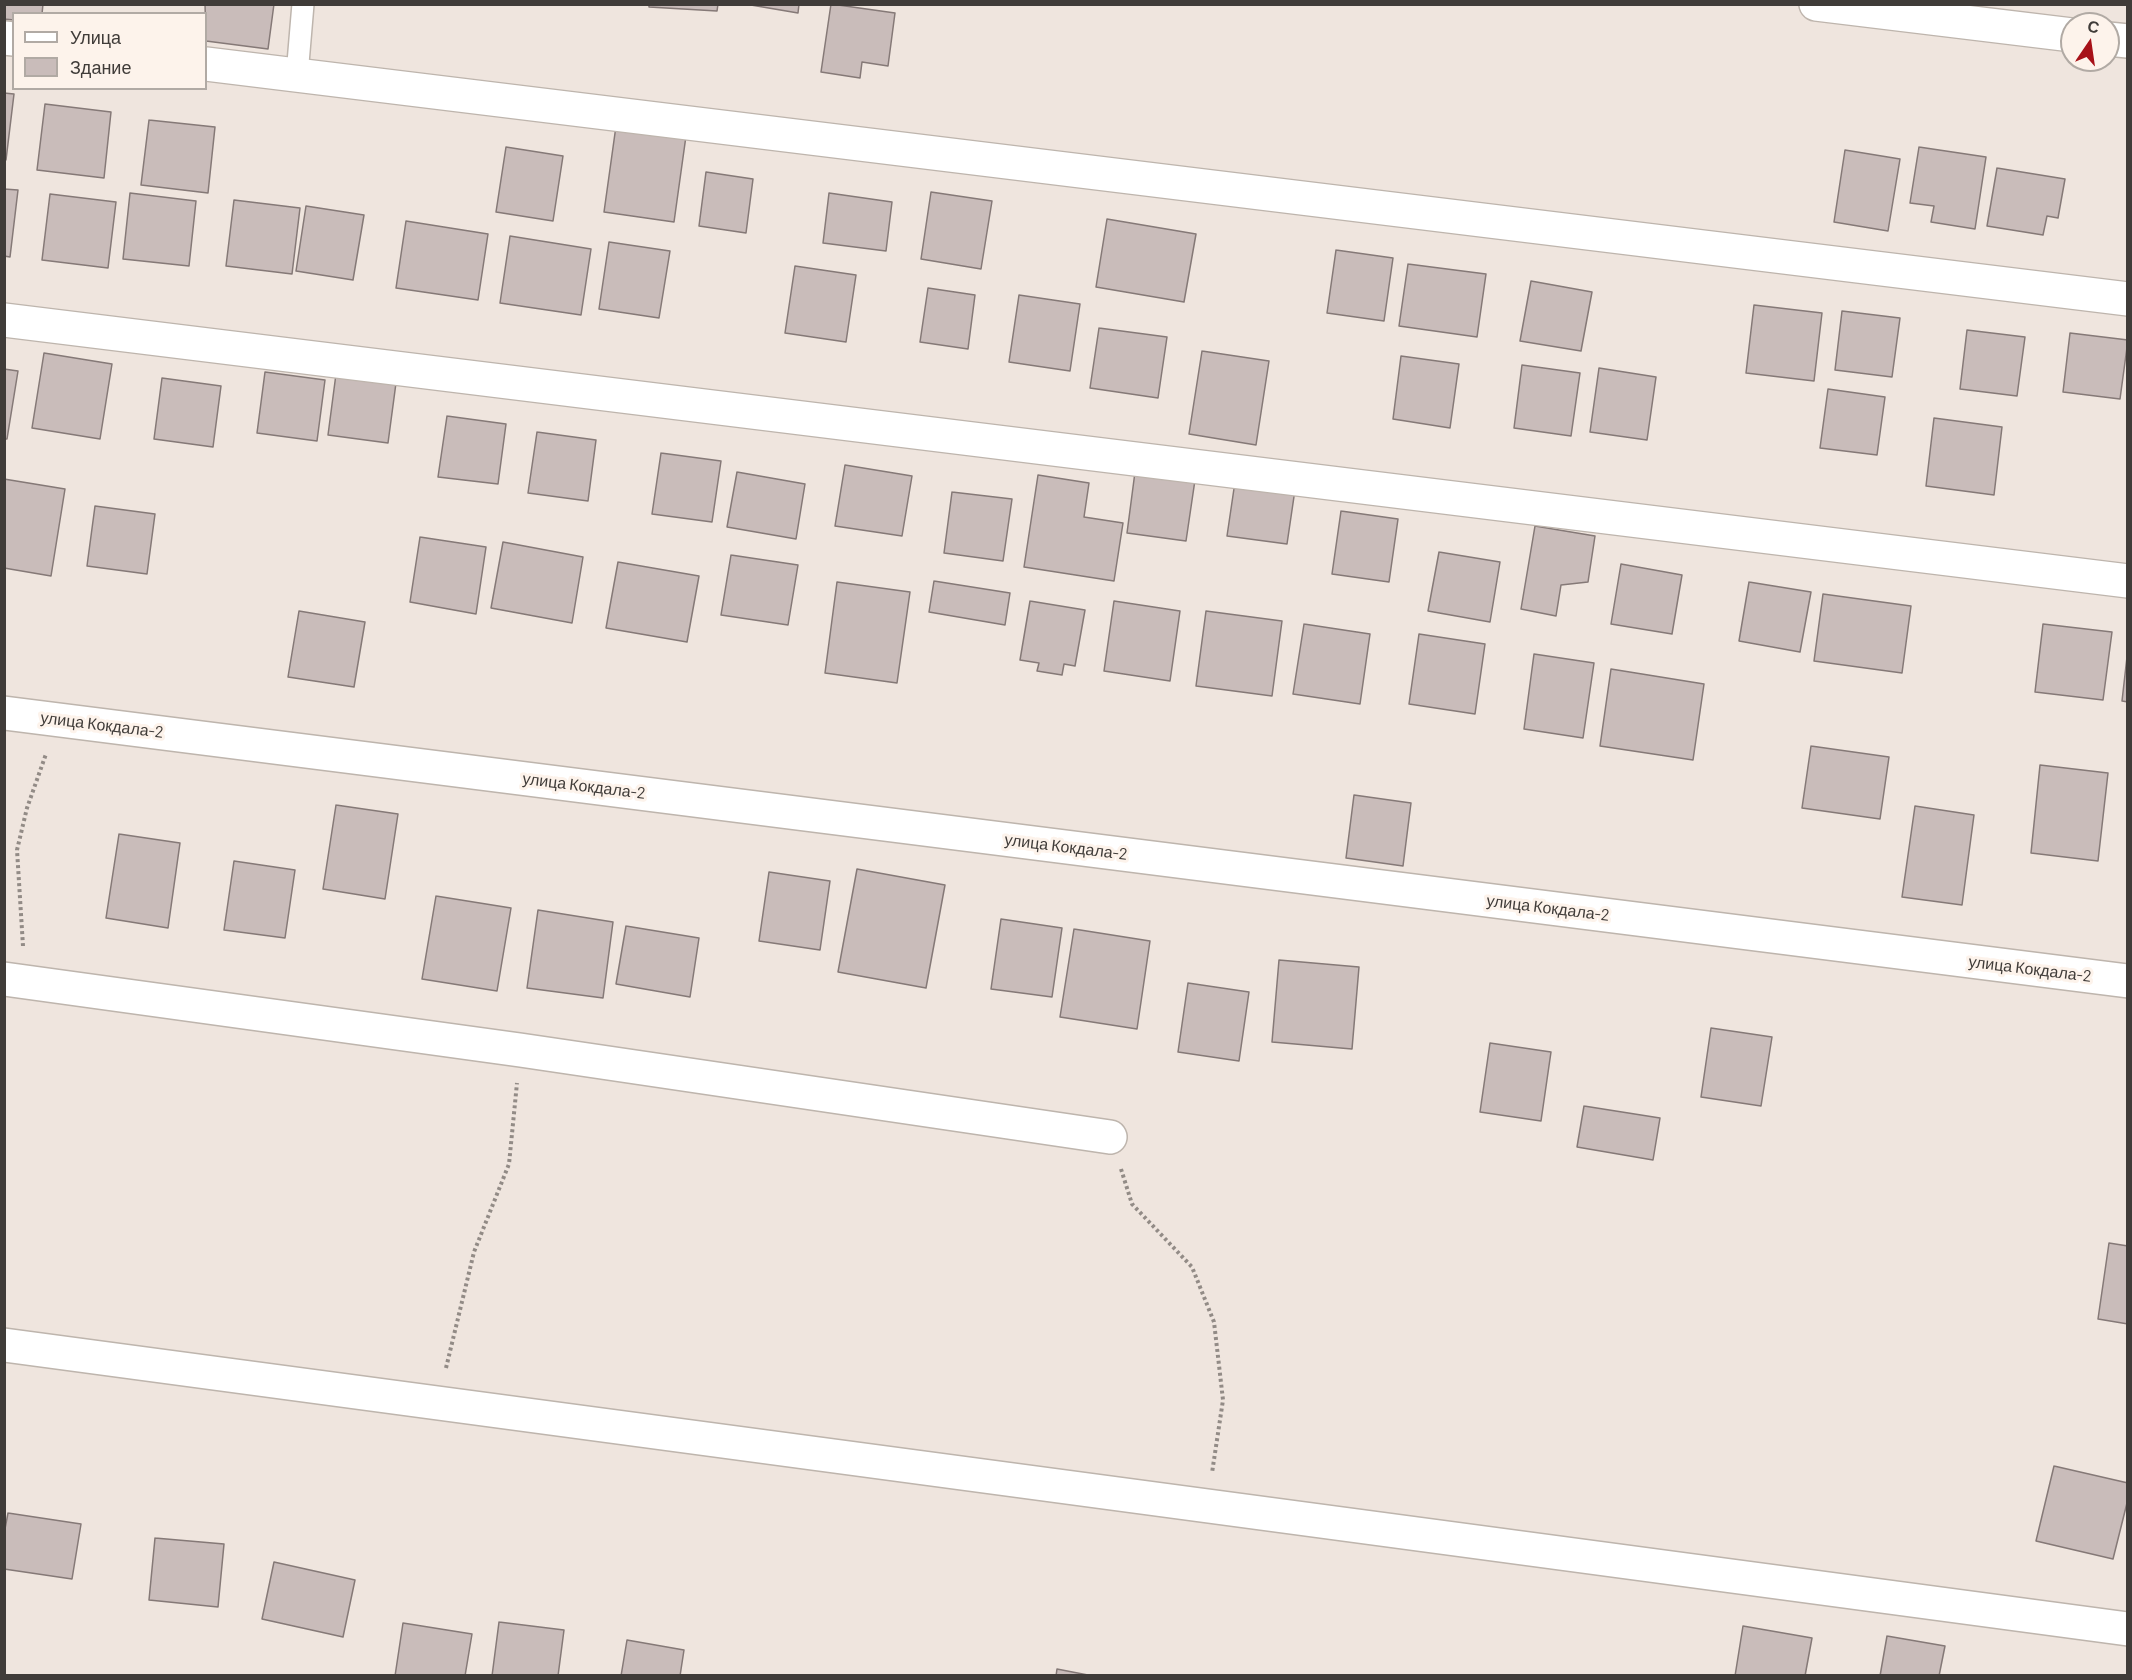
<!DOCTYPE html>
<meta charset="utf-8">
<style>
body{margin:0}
#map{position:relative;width:2132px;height:1680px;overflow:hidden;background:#efe5de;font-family:Barlow,sans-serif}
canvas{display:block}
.frame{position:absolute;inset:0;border:6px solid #403c39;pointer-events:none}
.legend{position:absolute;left:12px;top:12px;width:195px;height:78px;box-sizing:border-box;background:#fdf3eb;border:2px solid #b1aaa4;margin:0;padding:8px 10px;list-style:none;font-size:18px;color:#403c39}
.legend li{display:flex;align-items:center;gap:12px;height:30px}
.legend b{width:30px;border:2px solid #b1aaa4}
.north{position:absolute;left:2060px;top:12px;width:60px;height:60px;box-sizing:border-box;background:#fdf3eb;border:2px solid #b1aaa4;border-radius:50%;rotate:13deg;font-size:16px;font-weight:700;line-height:24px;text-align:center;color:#403c39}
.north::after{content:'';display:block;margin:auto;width:21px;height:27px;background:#a71118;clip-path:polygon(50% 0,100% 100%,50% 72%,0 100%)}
</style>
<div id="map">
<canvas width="2132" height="1680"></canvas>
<div class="frame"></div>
<ul class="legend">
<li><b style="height:8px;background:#fff"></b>Улица</li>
<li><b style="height:16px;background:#c9bcba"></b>Здание</li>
</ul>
<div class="north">С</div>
</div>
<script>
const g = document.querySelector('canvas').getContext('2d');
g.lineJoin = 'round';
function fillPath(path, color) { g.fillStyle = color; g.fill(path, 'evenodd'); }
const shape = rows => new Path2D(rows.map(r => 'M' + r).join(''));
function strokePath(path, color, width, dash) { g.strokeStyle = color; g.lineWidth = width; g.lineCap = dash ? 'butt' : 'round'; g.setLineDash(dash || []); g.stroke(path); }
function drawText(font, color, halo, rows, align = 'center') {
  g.font = font + ' Barlow,sans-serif'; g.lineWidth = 6; g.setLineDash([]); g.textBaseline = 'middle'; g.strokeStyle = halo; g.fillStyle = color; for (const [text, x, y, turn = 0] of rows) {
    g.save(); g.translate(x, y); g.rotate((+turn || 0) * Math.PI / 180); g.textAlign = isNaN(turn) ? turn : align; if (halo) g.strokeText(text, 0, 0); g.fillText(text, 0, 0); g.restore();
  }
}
const building = shape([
 [4,4,43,4,42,14,14,14,14,20,4,19,4,4],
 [205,4,274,4,268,49,206,41,205,4],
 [649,4,718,4,717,11,649,7,649,4],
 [745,4,799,4,798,13,745,4],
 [831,4,895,13,888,66,862,62,860,78,821,72,831,4],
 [4,93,14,94,6,160,4,160,4,93],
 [45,104,111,112,104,178,37,170,45,104],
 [149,120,215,127,208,193,141,185,149,120],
 [616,126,686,136,674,222,604,212,616,126],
 [506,147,563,156,553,221,496,212,506,147],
 [1919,147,1986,157,1975,229,1931,222,1934,206,1910,203,1919,147],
 [1845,150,1900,159,1888,231,1834,222,1845,150],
 [1997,168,2065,179,2058,218,2047,216,2043,235,1987,226,1997,168],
 [706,172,753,179,746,233,699,226,706,172],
 [4,189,18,190,10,257,4,256,4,189],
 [931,192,992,201,981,269,921,259,931,192],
 [130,193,196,201,189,266,123,259,130,193],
 [829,193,892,202,886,251,823,243,829,193],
 [50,194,116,202,108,268,42,260,50,194],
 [234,200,300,208,292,274,226,266,234,200],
 [306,206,364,215,353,280,296,271,306,206],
 [1107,219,1196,234,1184,302,1096,287,1107,219],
 [406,221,488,234,478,300,396,288,406,221],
 [510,236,591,249,581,315,500,303,510,236],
 [609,242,670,251,659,318,599,309,609,242],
 [1336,250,1393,258,1384,321,1327,313,1336,250],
 [1408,264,1486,274,1477,337,1399,326,1408,264],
 [795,266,856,275,846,342,785,333,795,266],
 [1531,281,1592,292,1581,351,1520,341,1531,281],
 [928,288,975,295,968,349,920,342,928,288],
 [1019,295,1080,304,1070,371,1009,362,1019,295],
 [1754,305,1822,313,1814,381,1746,373,1754,305],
 [1842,311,1900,318,1892,377,1835,370,1842,311],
 [1099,328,1167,337,1158,398,1090,388,1099,328],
 [1967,330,2025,337,2017,396,1960,389,1967,330],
 [2070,333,2128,340,2120,399,2063,392,2070,333],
 [1202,351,1269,361,1256,445,1189,434,1202,351],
 [44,353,112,364,100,439,32,428,44,353],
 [1401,356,1459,364,1450,428,1393,419,1401,356],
 [1522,365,1580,373,1571,436,1514,428,1522,365],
 [1599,368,1656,377,1647,440,1590,432,1599,368],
 [4,369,18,371,7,439,4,439,4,369],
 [265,372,325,380,317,441,257,433,265,372],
 [336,374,396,383,388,443,328,435,336,374],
 [162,378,221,386,213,447,154,439,162,378],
 [1828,389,1885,397,1877,455,1820,448,1828,389],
 [447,416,506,424,498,484,438,477,447,416],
 [1934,418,2002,427,1994,495,1926,486,1934,418],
 [537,432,596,440,588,501,528,493,537,432],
 [661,453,721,461,712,522,652,514,661,453],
 [845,465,912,476,902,536,835,526,845,465],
 [737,472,805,484,796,539,727,527,737,472],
 [1135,472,1195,480,1186,541,1127,533,1135,472],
 [1038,475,1089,483,1084,517,1123,523,1114,581,1024,567,1038,475],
 [1236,475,1296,483,1287,544,1227,536,1236,475],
 [4,479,65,489,51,576,4,568,4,479],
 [952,492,1012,499,1003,561,944,553,952,492],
 [95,506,155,514,147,574,87,566,95,506],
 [1341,511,1398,519,1389,582,1332,574,1341,511],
 [1535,526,1595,536,1588,582,1561,585,1556,616,1521,609,1535,526],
 [420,537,486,547,476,614,410,602,420,537],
 [503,542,583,557,572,623,491,608,503,542],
 [1439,552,1500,562,1490,622,1428,611,1439,552],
 [731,555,798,565,788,625,721,615,731,555],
 [618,562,699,576,687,642,606,628,618,562],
 [1621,564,1682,575,1672,634,1611,624,1621,564],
 [934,581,1010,593,1005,625,929,612,934,581],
 [837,582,910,592,897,683,825,673,837,582],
 [1749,582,1811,592,1800,652,1739,641,1749,582],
 [1823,594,1911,606,1902,673,1814,661,1823,594],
 [1030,601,1085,610,1075,666,1064,664,1062,675,1037,671,1039,663,1020,660,1030,601],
 [1114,601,1180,611,1170,681,1104,671,1114,601],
 [299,611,365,622,354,687,288,677,299,611],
 [1206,611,1282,621,1272,696,1196,686,1206,611],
 [1304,624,1370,634,1360,704,1293,694,1304,624],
 [2043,624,2112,632,2103,700,2035,692,2043,624],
 [1419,634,1485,644,1475,714,1409,704,1419,634],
 [2128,648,2128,702,2122,701,2128,648],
 [1534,654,1594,663,1583,738,1524,729,1534,654],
 [1611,669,1704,684,1693,760,1600,746,1611,669],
 [1811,746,1889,757,1880,819,1802,808,1811,746],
 [2040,765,2108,773,2098,861,2031,853,2040,765],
 [1354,795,1411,803,1403,866,1346,858,1354,795],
 [336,805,398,814,385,899,323,889,336,805],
 [1915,806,1974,815,1962,905,1902,897,1915,806],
 [119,834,180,843,168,928,106,918,119,834],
 [234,861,295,870,285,938,224,930,234,861],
 [857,869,945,885,926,988,838,972,857,869],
 [769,872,830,881,820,950,759,941,769,872],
 [436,896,511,908,497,991,422,979,436,896],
 [538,910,613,922,603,998,527,988,538,910],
 [1001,919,1062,928,1052,997,991,989,1001,919],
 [626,926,699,938,690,997,616,984,626,926],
 [1074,929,1150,941,1137,1029,1060,1017,1074,929],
 [1279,960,1359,967,1352,1049,1272,1042,1279,960],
 [1188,983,1249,992,1239,1061,1178,1052,1188,983],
 [1711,1028,1772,1037,1761,1106,1701,1097,1711,1028],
 [1490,1043,1551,1052,1541,1121,1480,1112,1490,1043],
 [1584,1106,1660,1118,1653,1160,1577,1147,1584,1106],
 [2109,1243,2128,1246,2128,1324,2098,1319,2109,1243],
 [2054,1466,2128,1483,2128,1499,2113,1559,2036,1541,2054,1466],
 [8,1513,81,1524,72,1579,4,1569,4,1534,8,1513],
 [155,1538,224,1544,218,1607,149,1600,155,1538],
 [274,1562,355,1580,343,1637,262,1619,274,1562],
 [499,1622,564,1630,558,1676,492,1676,499,1622],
 [403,1623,472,1634,465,1676,395,1676,403,1623],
 [1743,1626,1812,1638,1805,1676,1735,1676,1743,1626],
 [1887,1636,1945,1646,1939,1676,1880,1676,1887,1636],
 [627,1640,684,1650,680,1676,621,1676,627,1640],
 [1057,1669,1093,1676,1056,1676,1057,1669]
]);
fillPath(building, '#c9bcba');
strokePath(building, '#857977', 1.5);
const service = shape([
 [297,75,303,4]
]);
const minor = shape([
 [1816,4,2072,35],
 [4,38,14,39],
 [2108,39,2128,41],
 [206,64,2128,299],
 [4,320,2128,581],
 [4,713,2128,981],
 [4,979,520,1050,1110,1137],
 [4,1345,2128,1629]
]);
strokePath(service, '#beb5ad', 24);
strokePath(minor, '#beb5ad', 36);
strokePath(shape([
 [23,946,17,850,27,808,46,754],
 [1121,1169,1132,1204,1192,1267,1214,1322,1223,1400,1212,1473],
 [446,1368,474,1252,509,1164,517,1083]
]), '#928b86', 4, [3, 3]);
strokePath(service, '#fff', 21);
strokePath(minor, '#fff', 33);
drawText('16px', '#403c39', '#fdf3eb', [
 ["улица Кокдала-2",102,725,7],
 ["улица Кокдала-2",584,786,7],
 ["улица Кокдала-2",1066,847,7],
 ["улица Кокдала-2",1548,908,7],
 ["улица Кокдала-2",2030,969,7]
]);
</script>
